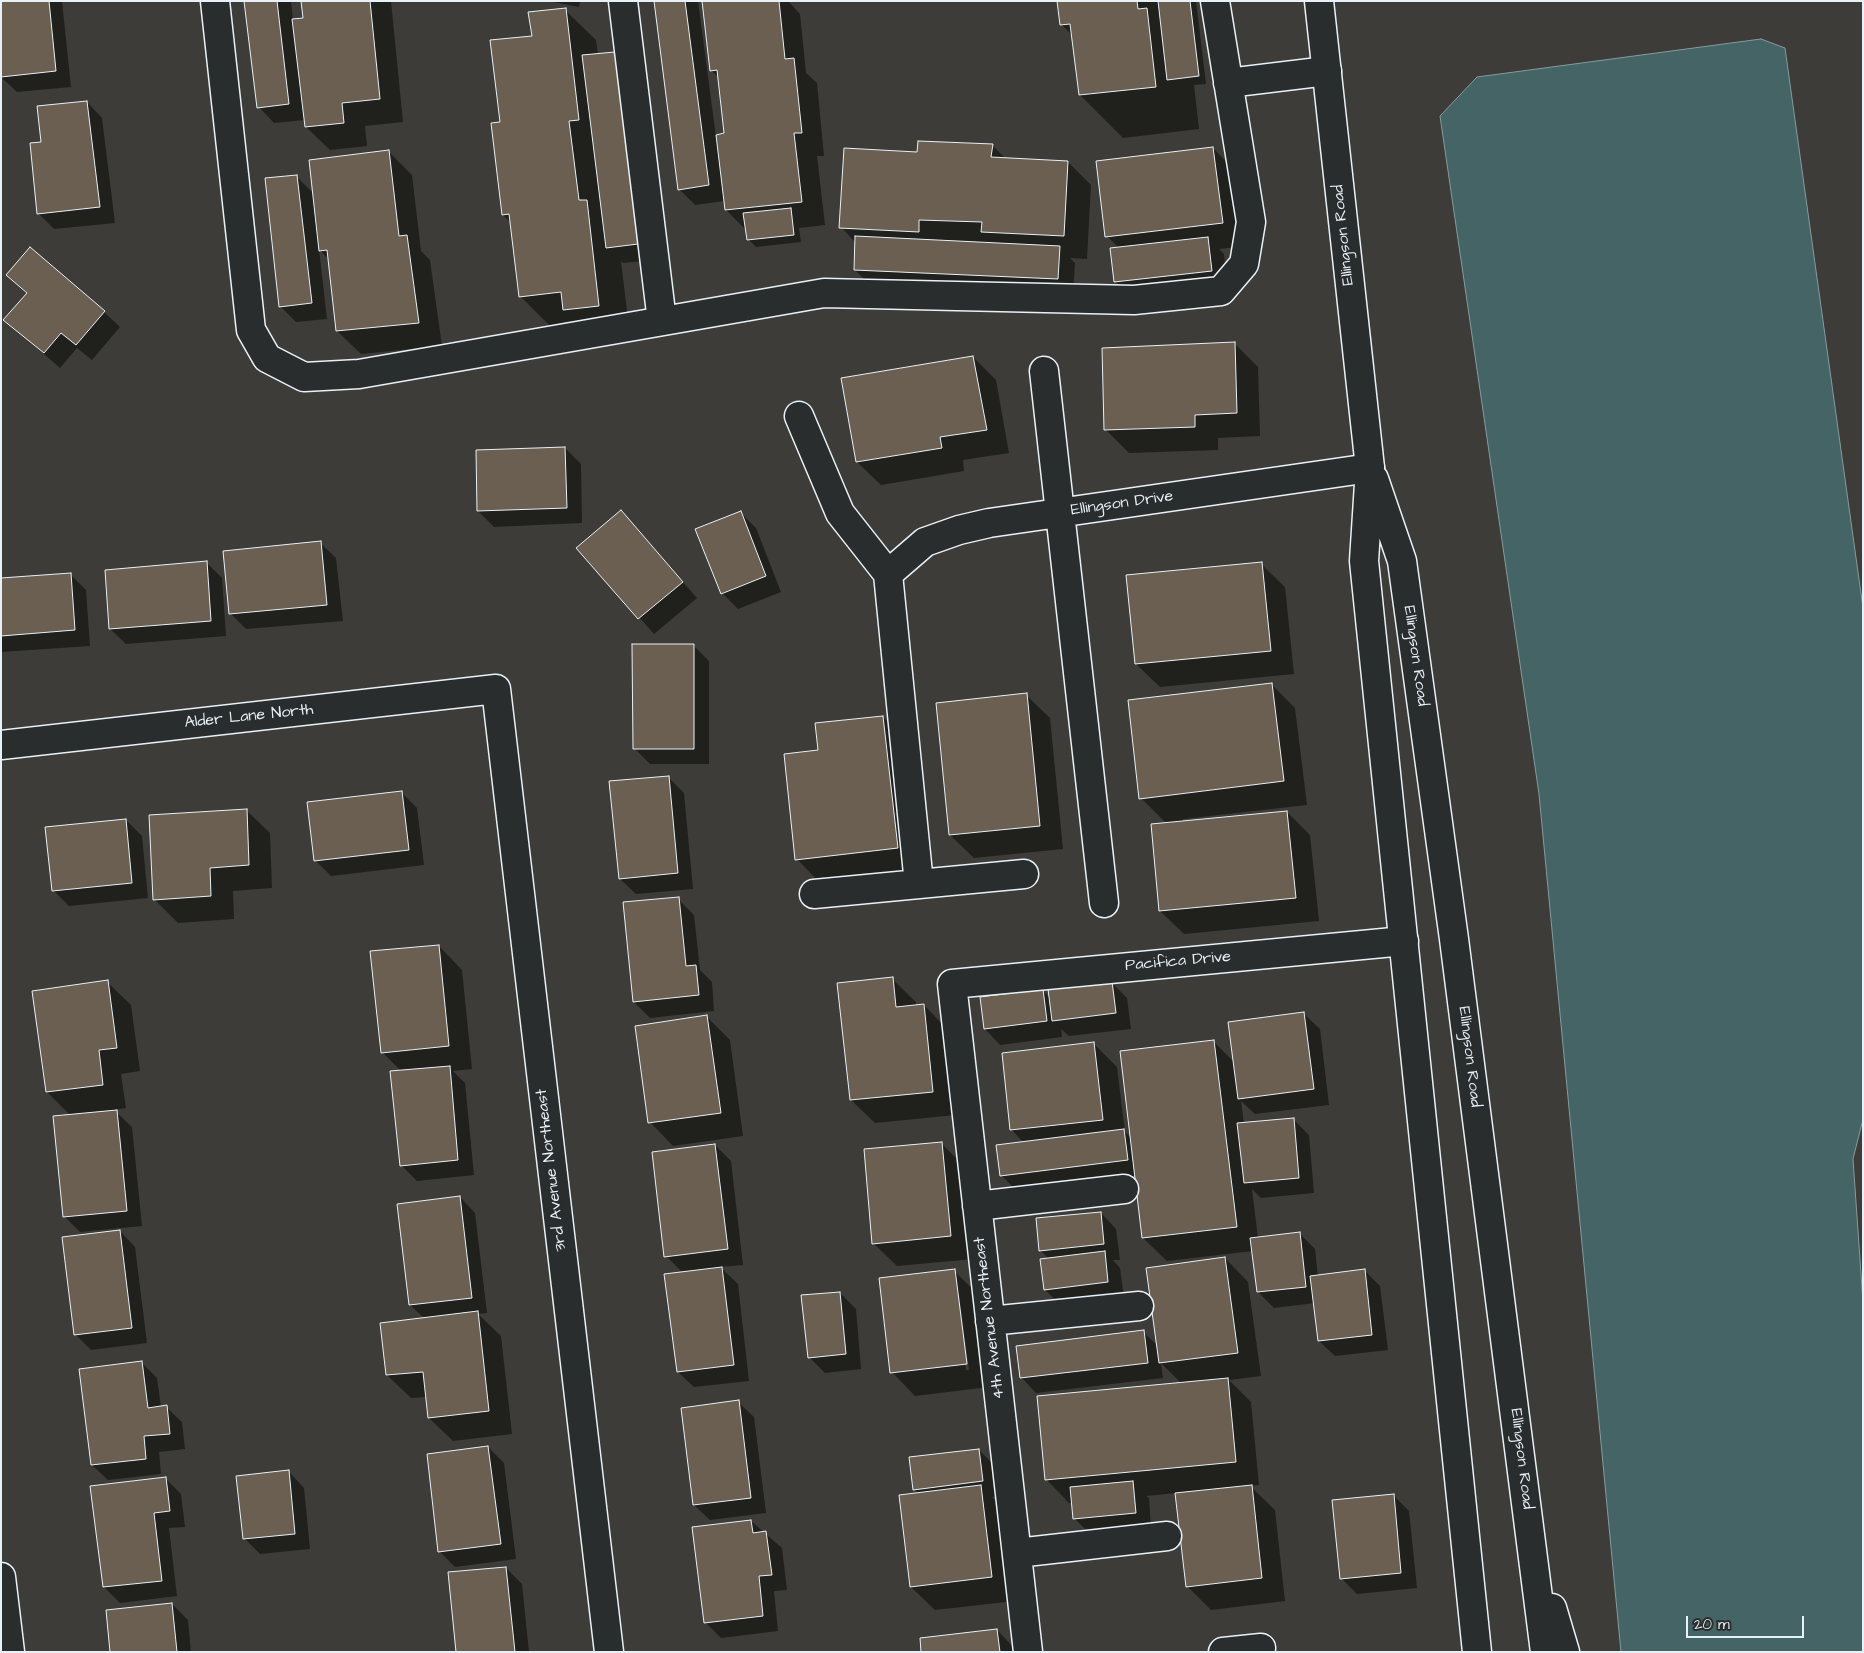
<!DOCTYPE html>
<style>
body{margin:0}
#map{position:relative;width:1864px;height:1653px;overflow:hidden;background:#3d3c38;font-family:"Architects Daughter",sans-serif}
canvas{display:block}
.frame{position:absolute;inset:0;border:2px solid #e8f1f8;pointer-events:none}
.scale{position:absolute;left:1686px;top:1616px;width:118px;height:22px;box-sizing:border-box;border:2px solid #e8f1f8;border-top:0;padding-left:6px;font-size:15px;line-height:18px;white-space:nowrap;color:#e8f1f8;-webkit-text-stroke:4px #2a2d2e;paint-order:stroke}
</style>
<div id="map">
<canvas width="1864" height="1653"></canvas>
<div class="frame"></div>
<div class="scale">20 m</div>
</div>
<script>
const g = document.querySelector('canvas').getContext('2d');
g.lineJoin = 'round';
function fillPath(path, color) { g.fillStyle = color; g.fill(path, 'evenodd'); }
const shape = rows => new Path2D(rows.map(r => 'M' + r).join(''));
function strokePath(path, color, width, dash) { g.strokeStyle = color; g.lineWidth = width; g.lineCap = dash ? 'butt' : 'round'; g.setLineDash(dash || []); g.stroke(path); }
function drawText(font, color, halo, rows, align = 'center') {
  g.font = font + ' "Architects Daughter",sans-serif'; g.lineWidth = 5; g.setLineDash([]); g.textBaseline = 'middle'; g.strokeStyle = halo; g.fillStyle = color; for (const [text, x, y, turn = 0] of rows) {
    g.save(); g.translate(x, y); g.rotate((+turn || 0) * Math.PI / 180); g.textAlign = isNaN(turn) ? turn : align; if (halo) g.strokeText(text, 0, 0); g.fillText(text, 0, 0); g.restore();
  }
}
const water = shape([
 [1761,39,1785,48,1863,608,1863,1119,1853,1159,1863,1303,1863,1652,1621,1652,1539,794,1440,116,1477,77,1761,39]
]);
fillPath(water, '#456466');
strokePath(water, '#869ca0', 1);
fillPath(shape([
 [1,1,62,1,71,87,17,92,1,77],
 [246,1,291,1,293,20,304,19,302,1,391,1,403,122,365,126,367,146,330,150,306,127,305,120,274,123,259,107],
 [548,1,580,1,579,7],
 [655,1,698,1,716,137,726,134,719,78,711,70,703,1,788,1,800,14,806,73,817,83,824,156,817,156,825,225,799,228,801,242,756,247,748,239,747,231,726,210,725,201,695,205,679,189],
 [1058,1,1196,1,1206,84,1194,85,1199,129,1123,138,1080,95,1073,36,1061,24],
 [565,10,596,40,598,55,615,53,630,69,653,260,623,263,621,261,630,336,551,327,520,296,511,223,503,215,501,123,533,37],
 [87,102,102,118,115,223,54,229,38,213,42,143],
 [992,145,1006,159,1068,162,1091,185,1087,259,1070,258,1075,263,1073,295,871,286,855,270,856,243,841,227,918,153],
 [1213,148,1236,172,1246,246,1219,249,1224,254,1227,287,1131,297,1115,281,1119,248,1107,236],
 [389,152,412,175,421,251,430,260,442,346,361,354,337,331,329,260,319,249,327,319,296,322,280,306,296,176,314,194],
 [8,275,104,312,120,327,92,360,77,348,60,368,5,320,27,294],
 [1235,344,1258,367,1260,436,1218,438,1218,450,1129,453,1105,429],
 [973,357,996,380,1009,453,963,460,964,471,881,485,857,462],
 [565,448,581,464,582,523,494,527,478,511],
 [621,512,697,598,654,634,578,548],
 [741,513,756,528,781,592,738,609,722,593],
 [320,543,336,558,343,621,246,629,231,614],
 [206,562,222,578,226,636,126,644,110,629],
 [1261,564,1285,587,1294,674,1160,687,1136,664],
 [70,574,86,590,90,646,1,652,1,579],
 [693,645,709,661,709,764,650,764,634,748],
 [1271,684,1295,708,1307,805,1183,819,1183,822,1287,812,1310,835,1319,921,1184,934,1160,911,1166,823,1141,798],
 [1026,695,1050,718,1063,849,974,858,950,835],
 [883,717,906,741,921,872,820,883,797,859,820,751],
 [668,777,684,793,693,889,636,894,620,879],
 [401,792,417,808,424,865,331,876,315,860],
 [246,810,270,833,272,888,233,891,234,919,178,923,155,900],
 [126,820,142,836,148,898,69,906,53,890],
 [678,899,694,915,700,970,712,982,714,1011,650,1018,634,1002],
 [439,946,462,970,472,1069,453,1071,465,1083,474,1175,417,1181,401,1165,402,1072,382,1052],
 [892,979,916,1002,916,1006,924,1005,947,1029,956,1115,875,1123,851,1100],
 [107,982,131,1005,140,1071,121,1074,126,1108,114,1110,132,1127,142,1226,80,1232,64,1216,71,1116,47,1092],
 [1111,982,1127,998,1131,1029,1069,1036,1061,1029,1062,1037,1000,1045,985,1029,1043,991,1050,998],
 [1304,1014,1320,1029,1329,1105,1255,1114,1241,1101,1244,1124,1293,1119,1309,1135,1314,1193,1261,1198,1252,1189,1258,1238,1299,1233,1315,1249,1318,1276,1364,1270,1380,1286,1388,1350,1335,1356,1319,1341,1315,1303,1274,1308,1258,1292,1253,1251,1167,1261,1143,1238,1136,1176,1017,1191,1001,1175,1024,1143,1011,1129,1094,1044,1117,1067,1125,1132,1131,1138,1213,1041,1234,1062],
 [707,1017,730,1040,743,1136,673,1146,650,1122],
 [941,1143,965,1167,974,1259,897,1266,873,1243],
 [715,1145,731,1161,743,1265,720,1267,738,1284,749,1381,694,1387,678,1372,683,1273,666,1256],
 [460,1197,475,1213,487,1313,478,1314,501,1336,512,1434,453,1441,429,1418,427,1397,411,1398,387,1375,425,1319,410,1305],
 [1101,1213,1116,1229,1120,1260,1113,1260,1120,1268,1124,1298,1061,1305,1045,1290,1049,1259,1040,1250],
 [120,1231,135,1247,147,1343,91,1350,75,1334],
 [1225,1258,1248,1282,1261,1376,1229,1380,1251,1402,1259,1485,1250,1486,1275,1510,1285,1601,1211,1610,1187,1586,1177,1493,1146,1496,1149,1498,1151,1528,1090,1534,1074,1518,1072,1503,1069,1503,1046,1479,1181,1383,1161,1363,1163,1378,1036,1393,1021,1377,1143,1332,1158,1346],
 [954,1271,978,1294,989,1387,915,1396,892,1372],
 [957,1295,959,1295,969,1370,966,1370],
 [840,1293,856,1309,861,1369,825,1373,809,1357],
 [141,1362,157,1378,161,1407,166,1407,182,1422,185,1449,159,1452,161,1474,108,1480,92,1465],
 [738,1402,754,1417,766,1513,710,1520,694,1505],
 [488,1447,504,1463,516,1559,455,1567,439,1551],
 [979,1450,995,1466,999,1496,992,1497,1004,1510,1015,1601,935,1610,911,1587,901,1496,919,1494,914,1489],
 [289,1472,304,1488,310,1549,260,1554,244,1538],
 [165,1478,181,1494,185,1527,169,1528,177,1596,120,1603,104,1587],
 [1393,1495,1409,1511,1417,1588,1357,1594,1341,1578],
 [751,1521,782,1548,787,1590,774,1591,778,1631,721,1638,705,1622],
 [506,1568,522,1584,529,1652,457,1652],
 [172,1604,188,1620,191,1652,111,1652],
 [997,1630,1018,1652,922,1652]
]), '#0007');
const building = shape([
 [1,1,49,1,56,71,1,77,1,1],
 [244,1,277,1,289,104,257,108,244,1],
 [301,1,370,1,380,99,342,103,344,123,305,127,292,19,303,18,301,1],
 [654,1,685,1,709,185,678,190,654,1],
 [702,1,779,1,785,59,794,58,802,133,794,133,802,202,725,210,716,135,724,133,717,70,710,71,702,1],
 [1057,1,1137,1,1138,9,1147,8,1156,87,1079,95,1070,24,1060,25,1057,1],
 [1158,1,1190,1,1199,76,1167,80,1158,1],
 [566,8,579,120,569,121,579,200,587,200,599,306,563,310,561,292,519,297,509,214,502,215,491,123,500,122,490,40,532,36,528,12,566,8],
 [615,52,638,244,606,248,582,55,615,52],
 [87,101,100,207,37,214,30,143,41,142,37,106,87,101],
 [918,141,993,144,991,157,1068,161,1064,236,981,232,982,222,919,220,919,232,839,228,844,148,917,152,918,141],
 [1213,147,1223,223,1105,237,1096,161,1213,147],
 [389,150,399,236,407,235,419,323,336,331,327,250,319,251,309,160,389,150],
 [297,175,312,303,279,307,265,178,297,175],
 [791,208,794,235,747,240,743,213,791,208],
 [855,236,1060,246,1058,279,854,270,855,236],
 [1208,237,1212,271,1114,282,1110,248,1208,237],
 [30,247,105,311,76,345,61,333,44,353,3,320,27,293,6,275,30,247],
 [1235,342,1237,413,1195,415,1195,427,1104,430,1102,348,1235,342],
 [973,356,987,430,940,437,942,448,856,462,841,378,973,356],
 [565,447,567,508,477,511,476,450,565,447],
 [621,510,683,582,638,619,576,548,621,510],
 [741,511,766,576,721,594,695,529,741,511],
 [321,541,327,605,229,614,223,551,321,541],
 [207,561,211,621,109,629,105,570,207,561],
 [1262,562,1271,651,1135,664,1126,575,1262,562],
 [71,573,75,630,1,636,1,578,71,573],
 [632,644,694,644,694,749,633,749,632,644],
 [1272,683,1284,781,1139,799,1128,700,1272,683],
 [1027,693,1040,826,949,835,936,703,1027,693],
 [883,716,898,848,795,860,784,754,818,750,815,723,883,716],
 [669,776,678,873,619,879,609,781,669,776],
 [402,791,409,850,314,861,307,802,402,791],
 [247,809,249,865,210,868,211,896,153,900,149,815,247,809],
 [1287,811,1296,898,1159,911,1151,824,1287,811],
 [126,819,132,883,52,891,45,827,126,819],
 [679,897,686,966,696,965,699,995,633,1002,623,902,679,897],
 [439,945,449,1046,381,1053,370,951,439,945],
 [893,977,896,1007,924,1004,933,1092,850,1100,837,983,893,977],
 [108,980,117,1048,99,1050,103,1085,46,1092,32,991,108,980],
 [1112,981,1116,1013,1052,1021,1048,989,1112,981],
 [1043,989,1047,1021,984,1029,980,997,1043,989],
 [1304,1012,1314,1089,1238,1099,1228,1022,1304,1012],
 [707,1015,721,1113,648,1123,635,1026,707,1015],
 [1214,1040,1237,1227,1142,1238,1120,1051,1214,1040],
 [1094,1042,1103,1120,1010,1130,1002,1053,1094,1042],
 [450,1066,458,1160,400,1166,390,1071,450,1066],
 [117,1110,127,1211,63,1217,53,1116,117,1110],
 [1294,1118,1299,1178,1244,1183,1237,1123,1294,1118],
 [1124,1129,1128,1160,1000,1176,996,1145,1124,1129],
 [942,1142,951,1236,872,1244,864,1149,942,1142],
 [715,1144,728,1249,664,1257,652,1152,715,1144],
 [460,1196,472,1298,409,1305,397,1204,460,1196],
 [1101,1212,1104,1244,1039,1251,1036,1218,1101,1212],
 [120,1230,132,1328,74,1335,62,1237,120,1230],
 [1300,1232,1306,1287,1257,1292,1250,1238,1300,1232],
 [1105,1251,1108,1282,1044,1290,1040,1259,1105,1251],
 [1225,1257,1238,1353,1159,1363,1146,1268,1225,1257],
 [722,1267,734,1365,677,1372,664,1274,722,1267],
 [955,1269,967,1364,890,1373,879,1278,955,1269],
 [1365,1269,1372,1335,1318,1341,1310,1276,1365,1269],
 [840,1292,846,1354,808,1358,801,1295,840,1292],
 [478,1311,489,1411,428,1418,423,1372,386,1375,380,1323,478,1311],
 [1144,1330,1148,1363,1020,1378,1016,1346,1144,1330],
 [142,1361,148,1408,167,1405,170,1434,144,1436,146,1459,91,1465,79,1369,142,1361],
 [1228,1378,1236,1462,1045,1480,1037,1396,1228,1378],
 [739,1400,751,1498,693,1505,681,1408,739,1400],
 [488,1446,501,1544,438,1552,427,1454,488,1446],
 [979,1449,983,1481,913,1490,909,1457,979,1449],
 [289,1470,295,1534,243,1539,236,1476,289,1470],
 [166,1477,170,1511,154,1513,162,1581,103,1587,90,1486,166,1477],
 [1133,1481,1136,1513,1073,1519,1070,1487,1133,1481],
 [981,1485,992,1577,910,1587,899,1495,981,1485],
 [1252,1485,1262,1578,1186,1587,1175,1493,1252,1485],
 [1394,1494,1401,1573,1340,1579,1332,1500,1394,1494],
 [751,1520,753,1533,766,1531,772,1575,759,1576,763,1616,704,1623,692,1527,751,1520],
 [506,1567,515,1652,456,1652,448,1572,506,1567],
 [172,1603,177,1652,110,1652,106,1610,172,1603],
 [997,1629,1000,1652,921,1652,920,1638,997,1629]
]);
fillPath(building, '#6a5f51');
strokePath(building, '#e8f1f8', 1);
const minor = shape([
 [215,1,251,330,267,358,304,377,359,374,824,293,1134,300,1221,291,1244,264,1251,222,1215,1],
 [623,1,662,321],
 [1228,83,1327,71],
 [1044,371,1104,903],
 [799,416,840,513,888,574,919,884],
 [888,574,925,542,959,530,989,523,1370,468],
 [1,745,496,689,609,1652],
 [814,894,1024,874],
 [977,1206,1124,1189],
 [990,1321,1139,1306],
 [1017,1553,1167,1536],
 [1,1577,10,1652],
 [1028,1652,952,984,1404,941],
 [1223,1652,1261,1648]
]);
const major = shape([
 [1319,1,1370,468,1364,561,1477,1652],
 [1374,479,1402,561,1454,939,1545,1652],
 [1552,1608,1565,1652]
]);
strokePath(minor, '#e8f1f8', 31);
strokePath(major, '#e8f1f8', 31);
strokePath(minor, '#2a2d2e', 28);
strokePath(major, '#2a2d2e', 28);
drawText('16px', '#e8f1f8', '#2a2d2e', [
 ["Ellingson Road",1344,235,-96],
 ["Ellingson Drive",1122,504,-8],
 ["Ellingson Road",1415,656,82],
 ["Alder Lane North",249,717,-6],
 ["Pacifica Drive",1178,962,-5],
 ["Ellingson Road",1469,1057,83],
 ["3rd Avenue Northeast",552,1170,-97],
 ["4th Avenue Northeast",990,1318,-97],
 ["Ellingson Road",1521,1459,83]
]);
</script>
